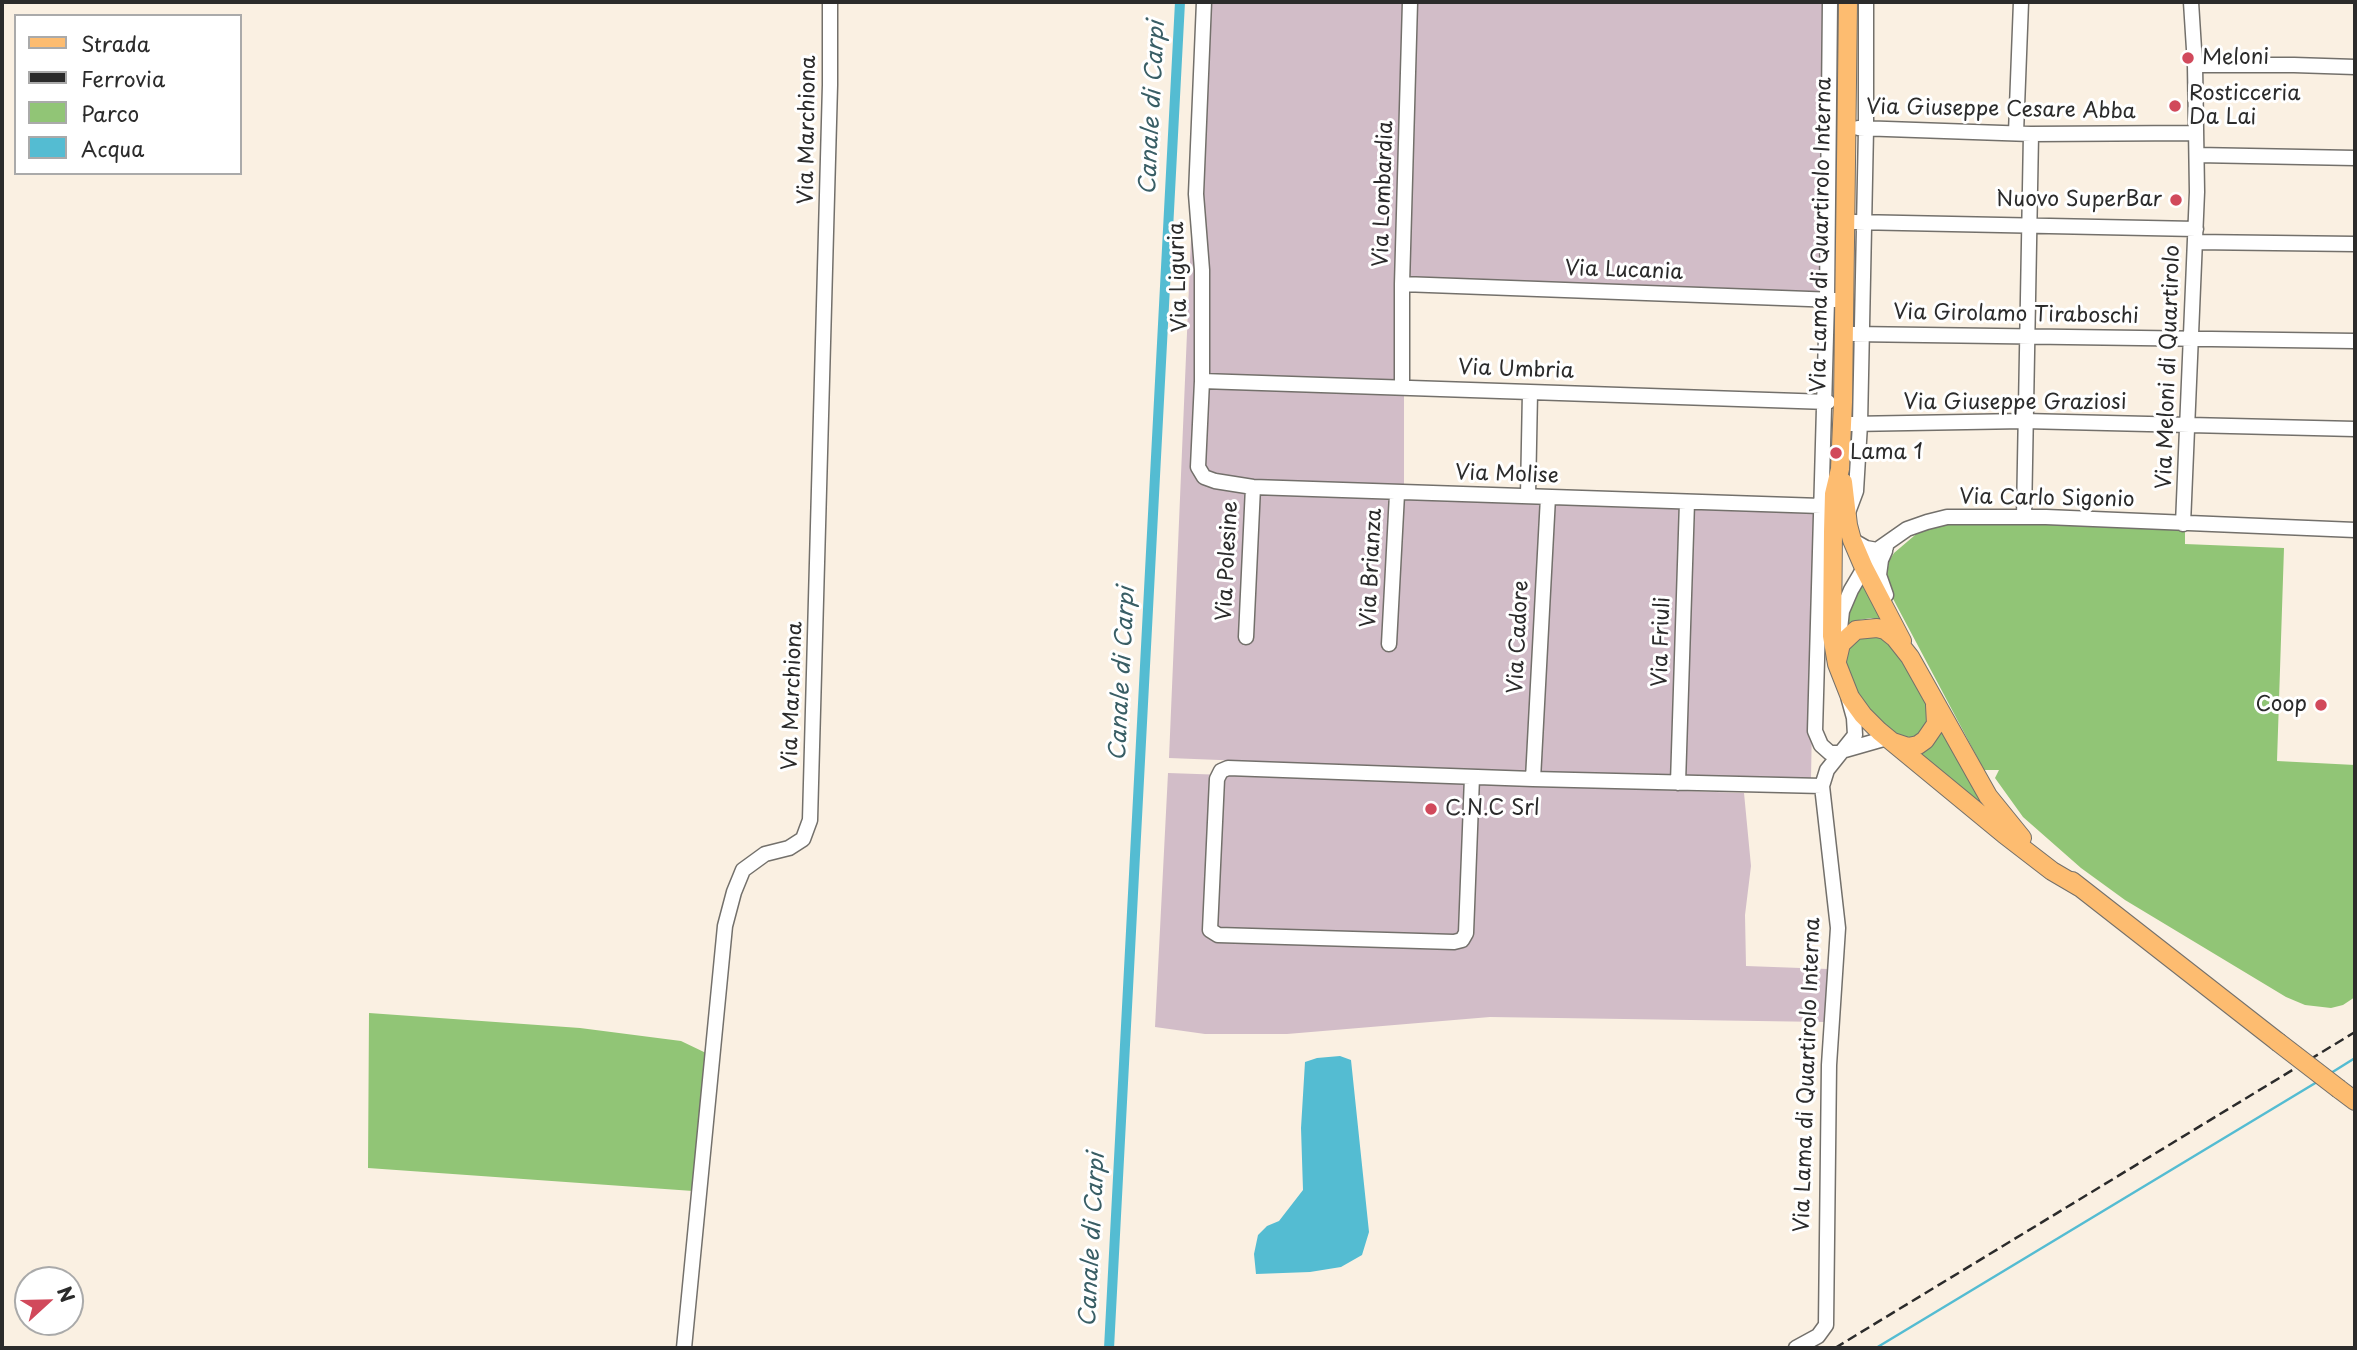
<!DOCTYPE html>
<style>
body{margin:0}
#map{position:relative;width:2357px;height:1350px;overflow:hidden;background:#faf0e2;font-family:"Playpen Sans",sans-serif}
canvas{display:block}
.frame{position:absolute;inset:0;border:4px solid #2b2b2b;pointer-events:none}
.legend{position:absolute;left:14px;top:14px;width:228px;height:161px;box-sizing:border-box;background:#fff;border:2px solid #aaa;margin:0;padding:9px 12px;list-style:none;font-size:21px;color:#2b2b2b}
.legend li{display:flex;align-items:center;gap:14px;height:35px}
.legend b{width:35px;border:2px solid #aaa}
.north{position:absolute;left:14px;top:1266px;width:70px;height:70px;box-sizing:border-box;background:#fff;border:2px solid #aaa;border-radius:50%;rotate:68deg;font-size:19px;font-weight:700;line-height:28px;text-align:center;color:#2b2b2b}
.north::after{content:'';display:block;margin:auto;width:24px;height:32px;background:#d1495b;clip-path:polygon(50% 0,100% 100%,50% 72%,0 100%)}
</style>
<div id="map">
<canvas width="2357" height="1350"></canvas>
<div class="frame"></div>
<ul class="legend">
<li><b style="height:9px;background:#fdbc70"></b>Strada</li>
<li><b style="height:9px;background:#2b2b2b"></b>Ferrovia</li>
<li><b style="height:19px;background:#91c576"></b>Parco</li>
<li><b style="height:19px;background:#54bcd2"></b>Acqua</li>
</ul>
<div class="north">N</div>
</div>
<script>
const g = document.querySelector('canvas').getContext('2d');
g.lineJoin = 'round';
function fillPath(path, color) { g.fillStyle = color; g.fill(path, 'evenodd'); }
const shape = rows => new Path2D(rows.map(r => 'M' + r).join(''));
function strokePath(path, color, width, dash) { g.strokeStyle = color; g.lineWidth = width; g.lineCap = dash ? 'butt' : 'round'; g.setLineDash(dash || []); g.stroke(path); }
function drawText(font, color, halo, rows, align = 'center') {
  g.font = font + ' "Playpen Sans",sans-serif'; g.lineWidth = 6; g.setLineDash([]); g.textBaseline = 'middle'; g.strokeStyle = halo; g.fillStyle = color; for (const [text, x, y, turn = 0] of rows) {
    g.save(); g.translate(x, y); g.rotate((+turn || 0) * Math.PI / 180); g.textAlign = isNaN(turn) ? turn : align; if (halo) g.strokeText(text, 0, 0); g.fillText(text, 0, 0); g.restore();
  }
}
fillPath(shape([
 [1201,2,1828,2,1823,295,1404,285,1404,490,1816,503,1811,778,1523,772,1169,758],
 [1168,773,1744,793,1751,866,1745,915,1746,966,1828,969,1825,1022,1490,1017,1287,1034,1205,1034,1155,1027]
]), '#d2bdc8');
fillPath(shape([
 [1946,521,2185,526,2185,544,2284,548,2277,761,2355,765,2355,997,2343,1005,2331,1008,2305,1005,2286,997,2125,900,2081,868,2023,817,1995,778,1999,770,1984,770,1891,595,1886,579,1889,561,1894,553,1921,530],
 [1863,576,1889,623,1871,618,1859,620,1845,626,1847,611],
 [1874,633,1894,645,1928,705,1930,718,1924,731,1914,738,1900,738,1886,728,1858,696,1849,677,1846,661,1850,644,1855,638],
 [1941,723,2001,821,1912,752],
 [369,1013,580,1028,681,1041,706,1053,693,1191,368,1168]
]), '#91c576');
fillPath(shape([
 [1340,1056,1351,1060,1369,1232,1362,1255,1341,1267,1310,1272,1256,1274,1254,1254,1258,1235,1267,1226,1279,1221,1303,1190,1301,1128,1305,1062,1317,1058]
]), '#54bcd2');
strokePath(shape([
 [2331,1073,2355,1058],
 [1876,1348,2317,1082]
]), '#54bcd2', 2.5);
strokePath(shape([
 [1109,1348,1180,2]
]), '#54bcd2', 10);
const minor = shape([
 [1204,2,1196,194,1202,270,1202,381,1198,467,1204,477,1215,481,1253,487,1821,506],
 [1830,2,1827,300,1815,731,1821,745,1830,753,1838,753],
 [2195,65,2294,65,2355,67],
 [1858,128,2031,134,2196,133],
 [2016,133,2021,2],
 [2197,155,2355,158],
 [1854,222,2196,229],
 [2195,242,2355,244],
 [1402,284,1836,300],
 [1853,334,2355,341],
 [1202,381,1828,402],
 [1402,387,1402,284,1410,2],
 [1850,424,2024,421,2355,429],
 [1528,495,1530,392],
 [1847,515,1856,491,1860,424,1866,129,1866,2],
 [2024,517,2031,134],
 [2183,524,2197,192,2195,65,2191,2],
 [1852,540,1866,548,1877,550,1907,529,1927,522,1947,517,2046,517,2355,530],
 [1885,551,1881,560,1879,575,1886,595],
 [1246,637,1253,487],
 [1839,638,1842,611,1851,590,1864,568,1886,547],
 [1389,644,1397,494],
 [1845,750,1887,738],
 [1472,777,1466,933,1462,940,1454,942,1218,935,1210,930,1217,779,1221,771,1228,768,1533,779,1822,786],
 [1533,779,1548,497],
 [1678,783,1687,502],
 [684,1348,725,926,734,892,743,870,765,854,789,848,803,839,810,820,830,85,830,2],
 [1796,1348,1818,1336,1826,1325,1829,1065,1838,928,1822,786,1827,770,1855,735,1854,718,1849,700]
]);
const major = shape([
 [1848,2,1843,402,1840,469,1834,494,1833,532,1832,636,1837,664,1850,697,1863,715,1879,731,2004,834,2052,871,2081,888],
 [1843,482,1848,525,1852,540,1864,568,1902,641],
 [1837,661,1841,644,1856,630,1877,628,1885,630,1895,638,1910,657,1988,796,2022,838],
 [1893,742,1908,747,1918,745,1925,740,1936,724,1935,705],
 [2072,881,2278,1042],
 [2339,1089,2355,1101]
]);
strokePath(minor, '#73706b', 17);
strokePath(major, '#73706b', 20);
strokePath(minor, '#fff', 14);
strokePath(major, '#fdbc70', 18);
strokePath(shape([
 [1835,1348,2355,1032]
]), '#2b2b2b', 2.5, [10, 5]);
const majorBridge = shape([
 [2278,1042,2339,1089]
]);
strokePath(majorBridge, '#73706b', 20, []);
strokePath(majorBridge, '#fdbc70', 18);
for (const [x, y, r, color] of [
 [2188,58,7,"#d1495b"],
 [2175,106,7,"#d1495b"],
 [2176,200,7,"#d1495b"],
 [1836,453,7,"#d1495b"],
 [2321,705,7,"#d1495b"],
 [1431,809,7,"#d1495b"]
]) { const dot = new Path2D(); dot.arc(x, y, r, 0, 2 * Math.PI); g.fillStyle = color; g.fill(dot); strokePath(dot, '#fff', 2.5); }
drawText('21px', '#2b2b2b', '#fff', [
 ["Meloni",2202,58],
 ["Rosticceria",2189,94],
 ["Da Lai",2189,118],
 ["Nuovo SuperBar",2162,200,"right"],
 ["Lama 1",1850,453],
 ["Coop",2307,705,"right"],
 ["C.N.C Srl",1445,809]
], 'left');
drawText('21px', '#2b2b2b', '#fff', [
 ["Via Giuseppe Cesare Abba",2001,110,1],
 ["Via Marchiona",808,130,-89],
 ["Via Lombardia",1384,194,-88],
 ["Via Lama di Quartirolo Interna",1822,235,-89],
 ["Via Lucania",1624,271,2],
 ["Via Liguria",1179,277,-92],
 ["Via Girolamo Tiraboschi",2016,315,1],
 ["Via Meloni di Quartirolo",2169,367,-88],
 ["Via Umbria",1516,370,2],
 ["Via Giuseppe Graziosi",2015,403],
 ["Via Molise",1507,475,2],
 ["Via Carlo Sigonio",2047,499,1],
 ["Via Polesine",1228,561,-87],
 ["Via Brianza",1372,568,-87],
 ["Via Cadore",1519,637,-87],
 ["Via Friuli",1662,642,-88],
 ["Via Marchiona",793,696,-88],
 ["Via Lama di Quartirolo Interna",1808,1075,-88]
]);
drawText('italic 23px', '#395e65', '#fff', [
 ["Canale di Carpi",1153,108,-87],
 ["Canale di Carpi",1123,674,-87],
 ["Canale di Carpi",1093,1240,-87]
]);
</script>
